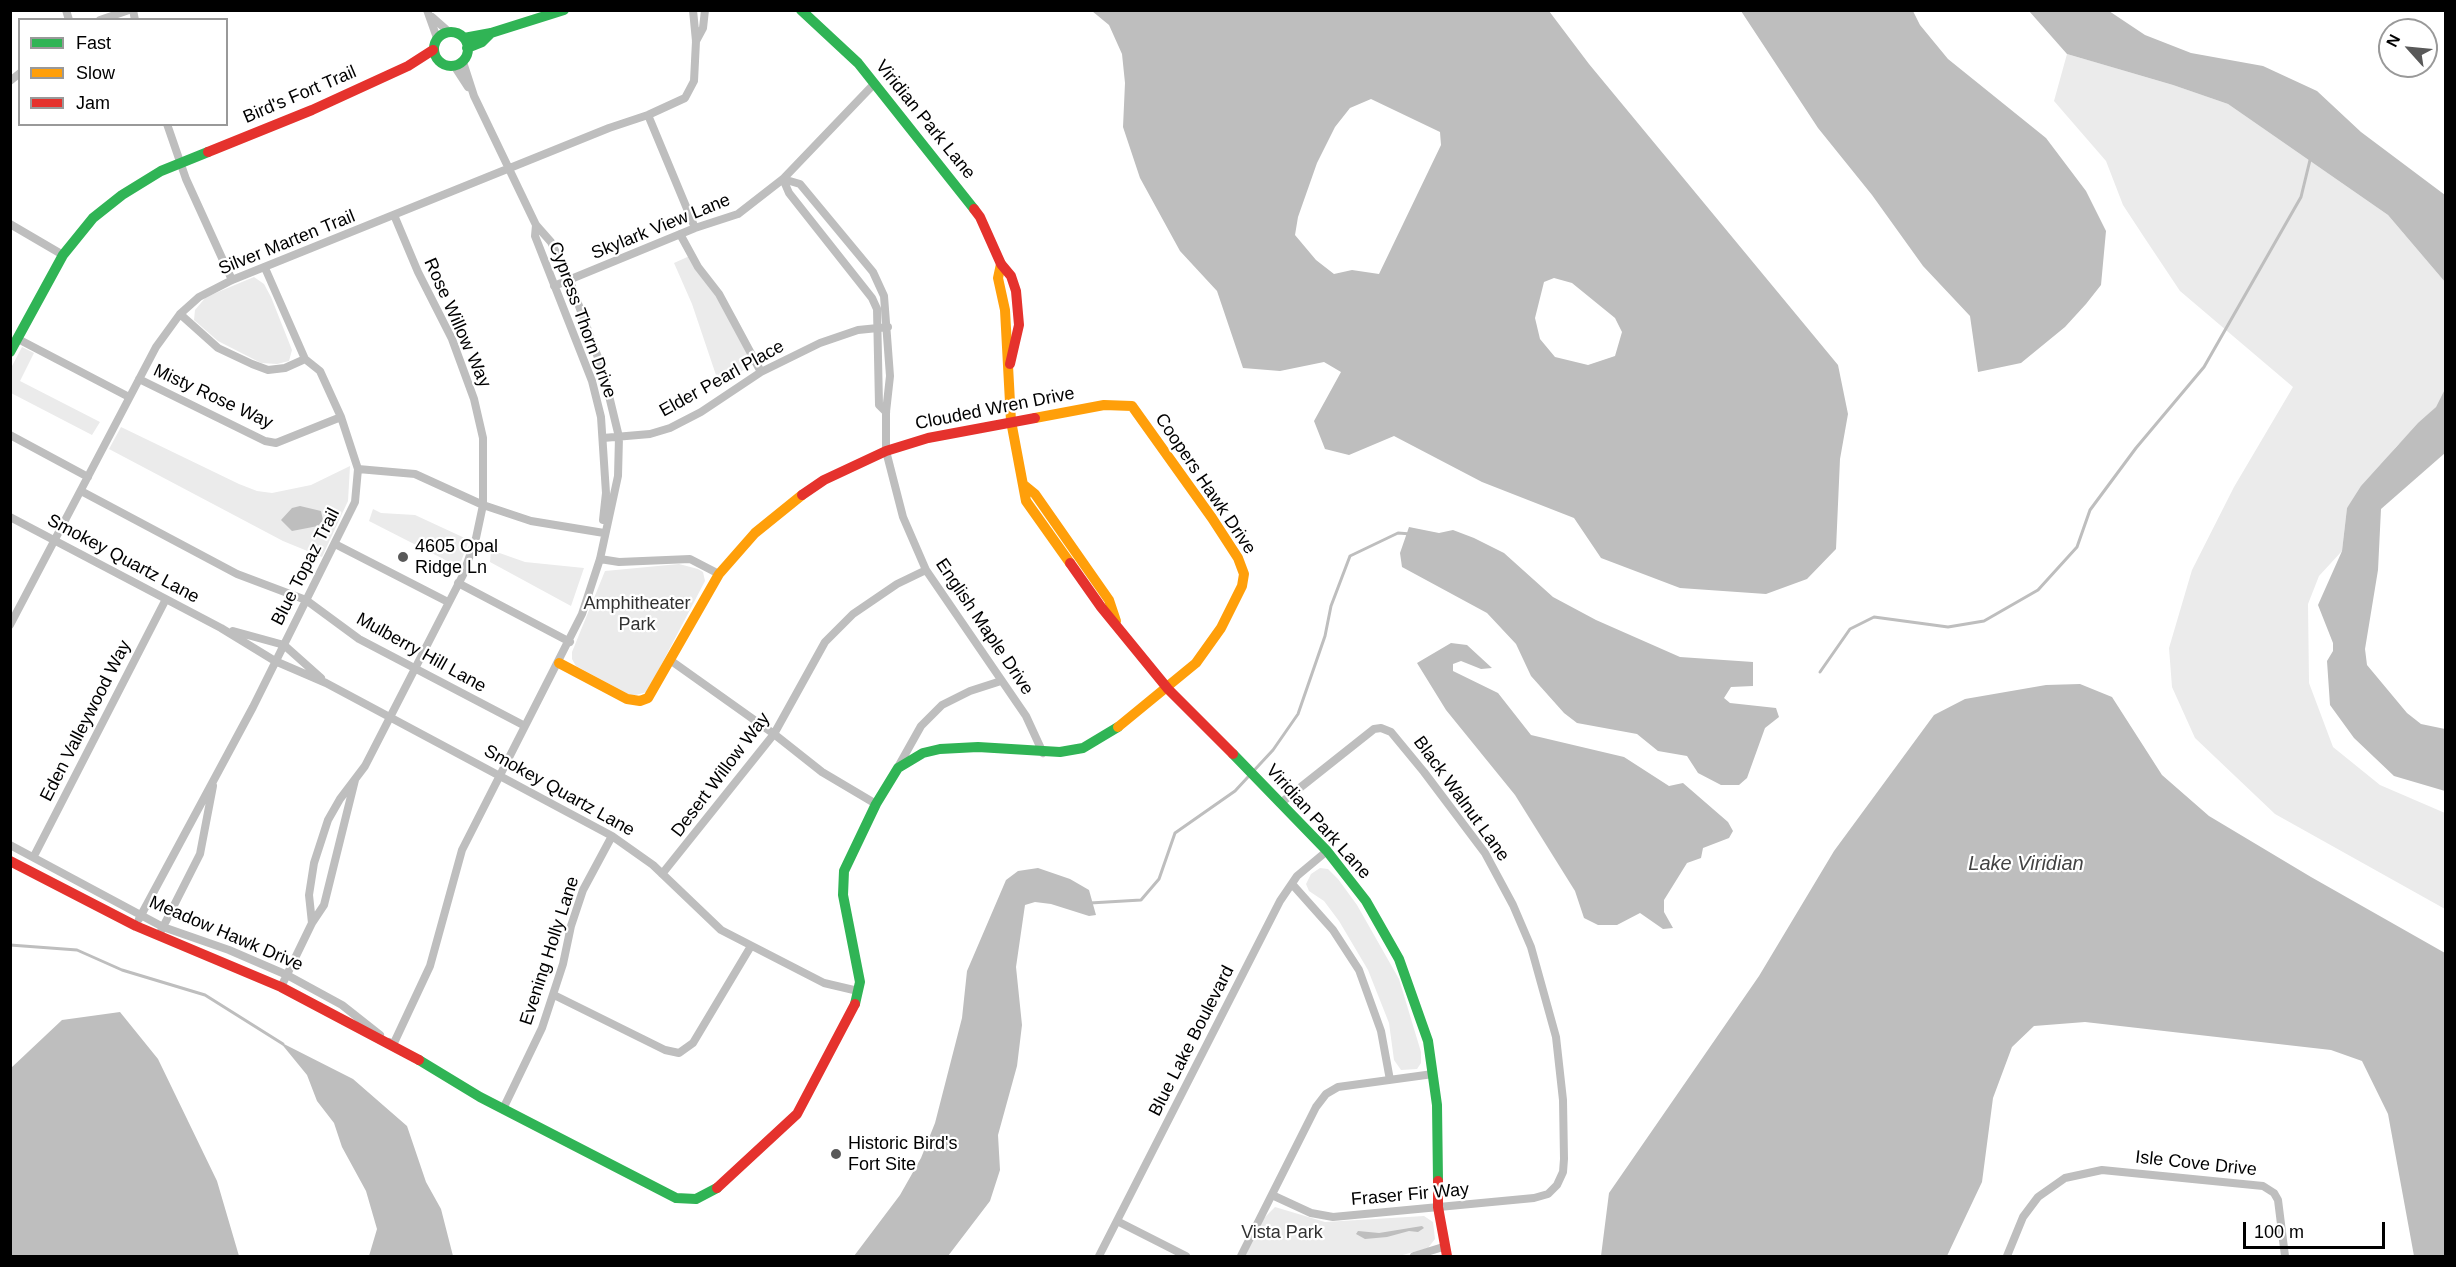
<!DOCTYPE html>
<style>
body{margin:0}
#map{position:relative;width:2456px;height:1267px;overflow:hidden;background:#fff;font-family:Helvetica,sans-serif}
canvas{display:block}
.frame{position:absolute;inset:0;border:12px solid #000;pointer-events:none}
.legend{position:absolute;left:18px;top:18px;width:210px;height:108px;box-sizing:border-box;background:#fff;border:2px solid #999;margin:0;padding:8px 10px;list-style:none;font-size:18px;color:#000}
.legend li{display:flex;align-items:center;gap:12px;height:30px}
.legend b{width:30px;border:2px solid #999}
.north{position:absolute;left:2378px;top:18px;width:60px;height:60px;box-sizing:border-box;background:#fff;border:2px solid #999;border-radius:50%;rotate:297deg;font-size:16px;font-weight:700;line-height:24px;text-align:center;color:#000}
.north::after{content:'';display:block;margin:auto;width:21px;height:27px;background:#595959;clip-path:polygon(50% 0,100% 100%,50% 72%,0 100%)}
.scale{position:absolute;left:2243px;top:1222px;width:142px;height:27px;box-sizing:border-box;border:3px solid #000;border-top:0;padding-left:8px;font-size:18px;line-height:21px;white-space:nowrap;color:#000;-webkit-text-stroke:4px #fff;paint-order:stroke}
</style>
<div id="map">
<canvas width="2456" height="1267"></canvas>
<div class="frame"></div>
<ul class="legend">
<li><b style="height:8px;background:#30b455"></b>Fast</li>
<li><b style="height:8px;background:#ff9f0a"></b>Slow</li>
<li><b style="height:8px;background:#e5322d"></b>Jam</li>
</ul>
<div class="north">N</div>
<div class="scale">100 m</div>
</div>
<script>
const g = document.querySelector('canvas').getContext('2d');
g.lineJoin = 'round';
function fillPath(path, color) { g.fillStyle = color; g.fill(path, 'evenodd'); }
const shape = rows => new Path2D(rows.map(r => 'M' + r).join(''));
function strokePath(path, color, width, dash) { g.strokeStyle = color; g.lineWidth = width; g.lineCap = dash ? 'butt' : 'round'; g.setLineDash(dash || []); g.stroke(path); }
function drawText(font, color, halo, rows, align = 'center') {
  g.font = font + ' Helvetica,sans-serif'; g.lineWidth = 4.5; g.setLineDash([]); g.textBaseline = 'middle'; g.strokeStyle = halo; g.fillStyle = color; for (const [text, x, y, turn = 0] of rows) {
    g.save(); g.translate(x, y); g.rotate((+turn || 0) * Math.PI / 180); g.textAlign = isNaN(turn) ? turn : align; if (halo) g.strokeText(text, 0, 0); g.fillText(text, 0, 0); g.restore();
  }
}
fillPath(shape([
 [2067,54,2173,85,2228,104,2388,215,2445,282,2445,389,2436,407,2396,447,2347,508,2342,551,2319,576,2308,604,2309,683,2333,747,2380,785,2445,813,2445,909,2275,814,2195,738,2172,687,2169,648,2192,570,2234,487,2293,387,2180,291,2142,234,2123,205,2106,161,2054,101],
 [694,254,699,264,736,317,759,361,719,384,692,304,674,263],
 [254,277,264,284,271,297,292,350,289,361,277,364,261,363,218,341,194,320,195,310,206,297],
 [22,347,34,353,20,381,100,422,92,435,11,393,11,368],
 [121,427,239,484,257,491,272,493,311,485,350,466,348,501,322,557,283,541,109,449],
 [373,509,381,513,415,515,469,540,459,567,369,521],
 [491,550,525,562,584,568,571,606,490,562],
 [679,564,698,569,703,572,705,581,647,692,632,696,576,666,572,659,572,652,605,571],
 [1320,868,1328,869,1338,879,1357,905,1399,979,1421,1052,1421,1063,1417,1069,1401,1070,1394,1060,1389,1023,1368,970,1339,921,1324,901,1309,891,1306,884,1311,874],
 [1275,1207,1325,1222,1424,1216,1433,1222,1435,1239,1428,1248,1399,1256,1245,1256,1263,1219]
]), '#ebebeb');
fillPath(shape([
 [1092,11,1549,11,1589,64,1838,365,1848,414,1840,459,1836,549,1807,579,1766,594,1680,588,1601,558,1574,518,1482,482,1394,436,1349,455,1325,449,1314,421,1341,372,1324,362,1280,371,1243,368,1217,291,1180,251,1140,178,1123,127,1125,83,1122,54,1109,25],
 [1371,99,1440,132,1441,145,1379,274,1352,270,1334,274,1316,260,1295,235,1298,217,1317,163,1335,127,1350,108],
 [1554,278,1572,283,1615,318,1622,332,1615,356,1588,365,1555,357,1540,339,1535,318,1544,282],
 [1741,11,1913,11,1920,25,1948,59,2046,138,2086,191,2106,231,2101,285,2086,304,2065,327,2021,363,1978,372,1970,316,1923,266,1872,195,1818,128],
 [2029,11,2109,11,2145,35,2191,53,2263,66,2317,91,2361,132,2445,195,2445,282,2388,215,2228,104,2173,85,2067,54],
 [2445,389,2445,453,2381,509,2378,570,2365,649,2367,665,2407,713,2421,724,2445,729,2445,791,2394,776,2354,738,2330,705,2327,661,2333,651,2333,643,2318,605,2342,551,2347,508,2361,486,2418,423,2436,407],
 [300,506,321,511,323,520,318,526,292,531,281,520,292,508],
 [1409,527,1439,533,1453,530,1474,538,1504,553,1553,597,1596,620,1680,657,1753,662,1753,686,1731,687,1724,698,1730,703,1776,708,1779,717,1765,728,1747,778,1739,785,1721,785,1698,773,1687,756,1658,751,1637,734,1577,723,1564,713,1531,676,1516,644,1487,613,1402,567,1400,553],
 [1451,643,1467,645,1492,668,1481,669,1461,661,1453,664,1453,671,1498,693,1531,735,1624,757,1669,786,1683,783,1728,822,1733,831,1729,838,1703,848,1701,858,1687,863,1664,900,1664,912,1673,928,1663,929,1640,913,1617,925,1598,925,1584,918,1575,891,1515,795,1446,710,1417,663],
 [2080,684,2112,697,2162,775,2209,816,2311,877,2445,953,2445,1256,2414,1256,2388,1114,2362,1061,2331,1050,2085,1022,2034,1026,2012,1047,1993,1098,1982,1182,1947,1256,1601,1256,1609,1193,1759,976,1834,851,1934,715,1965,699,2046,685],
 [1038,868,1070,879,1089,890,1096,915,1089,916,1051,904,1035,902,1025,905,1016,967,1022,1025,1017,1066,998,1135,1000,1170,990,1201,948,1256,854,1256,900,1195,921,1158,935,1123,962,1018,967,971,1006,880,1018,871],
 [120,1012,158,1059,217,1181,239,1256,11,1256,11,1068,62,1020],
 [280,1042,353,1079,407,1126,426,1182,441,1209,453,1256,369,1256,377,1229,366,1191,342,1147,334,1123,317,1101,307,1075],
 [1422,1226,1424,1228,1418,1232,1409,1231,1387,1237,1365,1239,1356,1234,1358,1231,1379,1233]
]), '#bebebe');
strokePath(shape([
 [1820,672,1850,629,1874,617,1948,627,1984,621,2038,590,2077,547,2090,510,2136,448,2204,367,2301,197,2310,160],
 [1090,903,1141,900,1159,879,1175,833,1235,791,1273,750,1298,714,1325,636,1331,606,1350,556,1398,533,1411,534],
 [10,945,77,950,122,970,205,995,283,1044]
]), '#bebebe', 3);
strokePath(shape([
 [66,10,69,20],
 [133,10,135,20],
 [427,10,437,38],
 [432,17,449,32],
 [100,20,129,10],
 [696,41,703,28,705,10],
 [455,67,468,87],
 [10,81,20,73],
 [648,115,695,228],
 [167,124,186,179,232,280],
 [783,179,800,184,873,272,884,296,890,376,886,412,886,451,903,517,926,570,1026,716,1043,753],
 [783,179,789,193,872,298,877,309,879,405,886,412],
 [10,224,63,255],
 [536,225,535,236,592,381,601,417,606,493,603,520],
 [680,234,698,267,719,294,761,372],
 [554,286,695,228,738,214,783,179,874,84],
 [180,314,218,348,252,364,268,370,285,368,305,359],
 [18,339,129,397],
 [139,379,265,441,276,443,341,417],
 [10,435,88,477],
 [603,438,650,434,670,428,701,412,761,372,820,343,858,330,888,327],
 [358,469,415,474,483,505,531,521,604,533],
 [81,491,237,574,306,600,359,639,525,726],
 [10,517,221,628,275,661,326,683,612,836,653,865,721,930,824,983,858,991],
 [335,544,448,602],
 [600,559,619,562,690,559,719,574],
 [458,583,570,642],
 [10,625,156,347,180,314,199,297,232,280,609,128,648,115,685,98,694,81,696,41,693,10],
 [233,631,284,645,321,678],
 [670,660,774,734,822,772,876,804],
 [898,767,921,726,942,705,970,691,1001,681],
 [10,845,163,927,229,950,287,975,342,1005,380,1035],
 [34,856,166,599],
 [662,874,774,734,825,642,853,614,897,584,926,570],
 [1292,884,1333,930,1359,970,1381,1031,1390,1080],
 [139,919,253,707,355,502,358,469,341,417,320,371,305,359,265,268],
 [312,923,309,895,314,863,328,820,340,799,365,766,463,575,476,538,483,505,483,438,474,399,452,339,418,272,394,215],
 [161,931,200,854,213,786],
 [281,987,312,923,324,905,355,780],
 [554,995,665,1050,679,1053,693,1043,751,946],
 [389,1042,393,1045,430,966,462,850,582,614,600,559,618,476,619,437,603,371,569,279,551,242,536,225,474,96,463,62],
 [503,1109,542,1028,563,964,571,926,583,890,612,836],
 [1272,1195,1311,1213,1333,1217,1534,1198,1548,1194,1557,1185,1563,1172,1564,1159,1563,1100,1556,1037,1531,947,1513,905,1485,853,1424,772,1391,732,1381,728,1374,729,1282,802],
 [1117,1221,1186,1256],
 [1099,1256,1280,901,1297,876,1327,851],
 [1241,1256,1316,1107,1326,1094,1338,1087,1433,1074],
 [1414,1256,1443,1247],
 [2007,1256,2023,1217,2038,1197,2065,1178,2102,1170,2263,1186,2274,1193,2278,1200,2285,1256]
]), '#bebebe', 8);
strokePath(shape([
 [801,10,858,63,974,209],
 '434 49a17 17 0 1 1 34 0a17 17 0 1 1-34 0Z',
 [464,38,491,33,564,10],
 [467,48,482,42,491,33],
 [10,352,63,255,93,218,122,195,161,171,208,152],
 [1233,754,1327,851,1366,901,1399,959,1428,1041,1437,1105,1438,1181],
 [855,1004,860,982,843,895,844,871,876,804,898,768,923,753,940,749,978,747,1060,752,1083,748,1118,727],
 [419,1060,480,1097,676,1198,696,1199,717,1188]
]), '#30b455', 10);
strokePath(shape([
 [1001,264,998,278,1005,310,1011,421,1026,501,1070,563],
 [1035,418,1104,405,1132,406,1212,518,1238,558,1244,574,1242,586,1221,628,1196,663,1118,727],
 [1024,485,1035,494,1109,600,1116,621],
 [559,663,627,699,640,701,648,698,719,574,755,533,802,495]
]), '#ff9f0a', 10);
strokePath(shape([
 [208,152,312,110,408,66,433,50],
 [974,209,980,217,1001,264,1011,276,1016,291,1019,325,1010,364],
 [802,495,824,480,886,451,928,438,1035,418],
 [1070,563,1101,607,1168,689,1233,754],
 [10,861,136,926,281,987,419,1060],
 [1438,1181,1438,1207,1447,1256],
 [717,1188,797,1114,855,1004]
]), '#e5322d', 10);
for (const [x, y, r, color] of [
 [403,557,6,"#595959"],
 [836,1154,6,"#595959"]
]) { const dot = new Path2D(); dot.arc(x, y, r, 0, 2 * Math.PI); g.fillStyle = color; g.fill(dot); strokePath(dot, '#fff', 2); }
drawText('18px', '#000', '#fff', [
 ["Bird's Fort Trail",300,95,-23],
 ["Viridian Park Lane",925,120,51],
 ["Skylark View Lane",661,227,-22],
 ["Silver Marten Trail",287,243,-22],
 ["Cypress Thorn Drive",582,320,70],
 ["Rose Willow Way",457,323,66],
 ["Elder Pearl Place",722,379,-29],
 ["Misty Rose Way",213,397,25],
 ["Clouded Wren Drive",995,409,-11],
 ["Coopers Hawk Drive",1205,484,56],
 ["Smokey Quartz Lane",123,559,28],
 ["Blue Topaz Trail",306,567,-63],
 ["English Maple Drive",984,627,56],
 ["Mulberry Hill Lane",421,653,29],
 ["Eden Valleywood Way",86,721,-63],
 ["Desert Willow Way",721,775,-53],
 ["Smokey Quartz Lane",559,791,29],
 ["Black Walnut Lane",1461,799,54],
 ["Viridian Park Lane",1318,822,48],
 ["Meadow Hawk Drive",226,934,23],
 ["Evening Holly Lane",550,951,-72],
 ["Blue Lake Boulevard",1192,1041,-63],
 ["Isle Cove Drive",2196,1164,6],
 ["Fraser Fir Way",1410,1195,-5]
]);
drawText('18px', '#000', '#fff', [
 ["4605 Opal",415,547],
 ["Ridge Ln",415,568],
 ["Historic Bird's",848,1144],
 ["Fort Site",848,1165]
], 'left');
drawText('18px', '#323232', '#fff', [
 ["Amphitheater",637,604],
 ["Park",637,625],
 ["Vista Park",1282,1233]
]);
drawText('italic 20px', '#434343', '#fff', [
 ["Lake Viridian",2026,864]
]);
</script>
